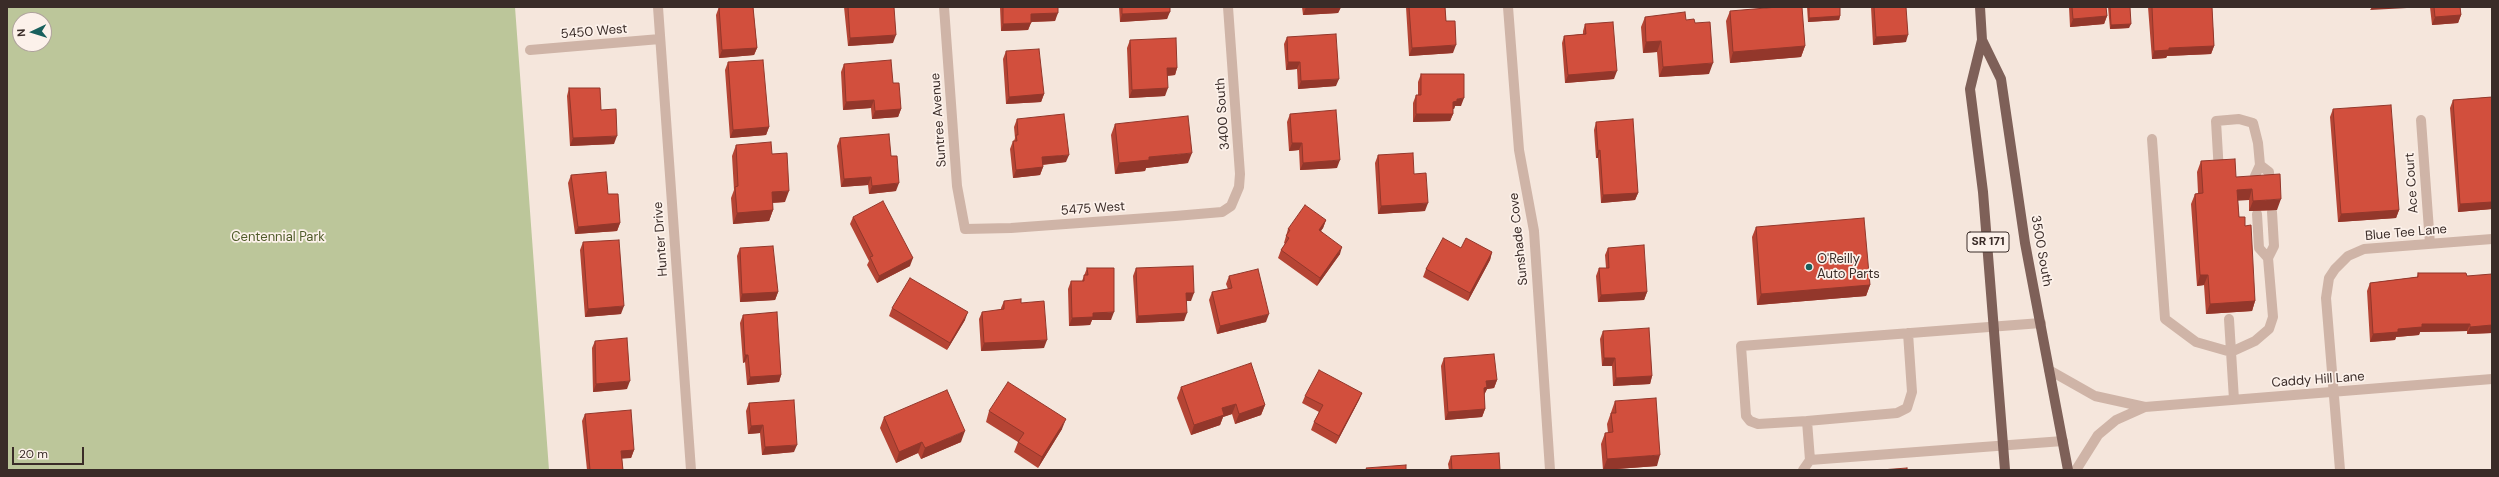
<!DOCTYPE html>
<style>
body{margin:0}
#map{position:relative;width:2499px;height:477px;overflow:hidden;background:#f5e6dc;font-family:"DM Sans",sans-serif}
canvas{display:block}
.frame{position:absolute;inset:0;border:8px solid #3a2c28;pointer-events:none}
.north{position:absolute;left:12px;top:12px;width:40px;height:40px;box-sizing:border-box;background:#fcf1ea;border:1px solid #aea29c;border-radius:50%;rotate:266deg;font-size:11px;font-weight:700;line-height:16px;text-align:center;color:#3a2c28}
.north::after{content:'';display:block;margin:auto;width:14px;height:18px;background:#19605d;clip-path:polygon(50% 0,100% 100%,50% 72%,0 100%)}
.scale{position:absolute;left:12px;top:447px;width:72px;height:18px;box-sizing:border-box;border:2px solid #3a2c28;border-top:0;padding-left:5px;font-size:12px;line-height:14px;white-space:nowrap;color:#3a2c28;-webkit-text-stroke:3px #fcf1ea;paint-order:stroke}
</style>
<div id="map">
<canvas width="2499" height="477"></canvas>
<div class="frame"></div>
<div class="north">N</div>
<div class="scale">20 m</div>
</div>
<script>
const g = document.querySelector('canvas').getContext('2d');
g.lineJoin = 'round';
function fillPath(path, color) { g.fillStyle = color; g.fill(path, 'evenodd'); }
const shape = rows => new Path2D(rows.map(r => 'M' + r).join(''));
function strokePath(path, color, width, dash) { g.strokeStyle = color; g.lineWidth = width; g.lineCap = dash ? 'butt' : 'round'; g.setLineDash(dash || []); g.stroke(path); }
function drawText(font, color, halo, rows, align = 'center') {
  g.font = font + ' "DM Sans",sans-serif'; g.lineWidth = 3.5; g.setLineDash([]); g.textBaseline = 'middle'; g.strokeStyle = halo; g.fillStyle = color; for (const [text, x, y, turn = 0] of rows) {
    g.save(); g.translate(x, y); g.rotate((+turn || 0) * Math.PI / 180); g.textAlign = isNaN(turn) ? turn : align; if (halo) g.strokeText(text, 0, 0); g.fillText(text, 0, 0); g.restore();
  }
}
fillPath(shape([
 [7,7,515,7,549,470,7,470],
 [20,20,44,20,44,44,20,44]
]), '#bcc69a');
strokePath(shape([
 [658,7,691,470],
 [944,7,957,186,965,229,1011,228,1175,216,1222,212,1231,206,1239,187,1240,174,1228,7],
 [1508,7,1519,150,1534,231,1550,470],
 [530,50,660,39],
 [2421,120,2430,244],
 [2152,139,2165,319,2196,342,2231,352,2255,341,2269,329,2273,317,2268,258,2274,246,2272,212],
 [2260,165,2269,172,2270,187],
 [2219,173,2216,121,2239,119,2253,123,2258,143,2260,165,2255,176,2256,189],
 [2257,214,2259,248,2268,258],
 [2229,319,2234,400],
 [2049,370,2095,396,2145,407,2492,379],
 [1807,421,1897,413,1907,408,1912,392,1908,333],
 [1810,460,2063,441],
 [1803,470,1810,460,1807,421,1758,424,1750,421,1746,416,1741,346,2041,323],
 [2076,470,2098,435,2116,420,2145,407],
 [2340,470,2326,298,2329,278,2335,269,2348,256,2364,249,2492,239]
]), '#cfb4a7', 10);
strokePath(shape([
 [1980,7,1982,40,1970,89,1983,192,2005,470],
 [1982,40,2001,79,2025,243,2068,470]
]), '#7e6058', 10);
fillPath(shape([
 [719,7,753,7,757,48,754,55,719,58,716,15],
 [844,7,894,7,893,43,848,46],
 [1000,7,1058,7,1055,21,1031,22,1028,30,1001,31],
 [1119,7,1170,7,1167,19,1120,22],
 [1302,7,1341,7,1338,13,1303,15],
 [1406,7,1445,7,1446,21,1453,53,1409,56],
 [1807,7,1840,7,1840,16,1839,20,1808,22],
 [1871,7,1906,7,1906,42,1873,45],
 [2069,7,2106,7,2107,16,2104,24,2070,27],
 [2108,7,2130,7,2129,28,2110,29],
 [2148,7,2212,7,2214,46,2211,54,2167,56,2166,58,2152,59],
 [2430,7,2460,7,2461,15,2458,23,2432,25],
 [1730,11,1805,46,1801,57,1730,63,1726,21],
 [1645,17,1686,20,1695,23,1709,74,1659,77,1657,52,1643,53,1641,27],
 [1585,24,1614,79,1565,83,1562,43,1564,36,1583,34,1583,31],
 [1287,37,1336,86,1298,89,1297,69,1286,70,1284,44],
 [1130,40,1177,68,1175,75,1167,76,1165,96,1129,98,1127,48],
 [1006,51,1044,94,1041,102,1006,104,1003,59],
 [728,62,769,127,766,135,730,138,725,70],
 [844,64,893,83,901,109,898,117,872,119,871,108,843,110,841,72],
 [1421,74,1461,106,1455,106,1454,109,1453,109,1453,114,1450,121,1413,122,1413,103,1416,95,1418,95,1418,82],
 [569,88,601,110,614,144,570,146,567,96],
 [2492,97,2492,209,2458,212,2450,108,2453,100],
 [2333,109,2399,210,2396,218,2338,222,2330,117],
 [1290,114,1337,168,1300,170,1299,150,1289,151,1287,122],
 [1017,119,1066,162,1043,165,1043,167,1040,175,1013,178,1010,149,1013,141,1014,141,1015,138,1014,127],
 [1596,122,1638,193,1635,200,1601,203,1598,158,1596,158,1594,130],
 [1115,124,1188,163,1146,168,1145,171,1115,174,1111,135],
 [840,138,891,156,896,191,869,194,868,185,841,187,837,146],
 [736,145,772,154,785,202,772,203,773,210,769,221,733,224,731,198,734,190,732,156],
 [1378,155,1414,174,1425,211,1378,214,1375,163],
 [2201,161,2236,177,2277,210,2249,211,2249,200,2238,200,2239,217,2245,226,2255,301,2252,311,2206,314,2204,285,2197,286,2191,204,2195,194,2198,193,2197,172],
 [571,175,620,223,617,231,575,234,568,183],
 [853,217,910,266,877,283,867,265,869,261,850,224],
 [1326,220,1323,228,1321,231,1340,254,1317,286,1278,258,1281,250,1285,244,1284,243,1288,229],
 [1756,227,1870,285,1866,296,1757,305,1752,237],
 [583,242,621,314,585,317,580,250],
 [740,248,778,292,775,300,740,302,737,256],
 [1461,248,1492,252,1490,260,1468,301,1423,277,1426,269],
 [1608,248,1647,292,1644,300,1598,302,1596,276,1599,268,1606,268,1605,255],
 [1087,268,1111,320,1092,320,1090,325,1069,326,1068,289,1071,281,1082,281],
 [1136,268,1191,301,1186,301,1184,321,1136,323,1133,276],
 [2418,273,2467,276,2492,281,2492,333,2467,334,2467,331,2420,332,2419,335,2396,337,2395,340,2370,342,2367,291,2370,283,2417,277],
 [1229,276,1266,322,1217,334,1209,300,1212,292,1228,289,1226,284],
 [1004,301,1021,303,1044,348,981,351,979,319,982,312,1001,310,1001,308],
 [892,308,965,320,947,350,889,316],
 [743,315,781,375,779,382,747,385,745,362,743,363,740,323],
 [1603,331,1652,376,1650,384,1613,386,1612,366,1602,366,1600,339],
 [595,341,627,389,593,392,592,348],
 [1444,358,1497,380,1494,388,1487,389,1484,395,1485,409,1482,417,1445,420,1441,366],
 [1181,387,1265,405,1261,415,1235,424,1232,414,1223,417,1220,425,1191,435,1177,398],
 [1362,393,1359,400,1336,444,1311,430,1314,422,1319,412,1302,403,1305,396],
 [1615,401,1657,466,1603,470,1601,444,1605,433,1608,433,1607,424],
 [749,403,794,452,762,455,760,433,748,434,746,411],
 [989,411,1062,429,1038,468,1014,452,1018,442,986,422],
 [585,414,634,450,631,458,622,458,623,470,587,470,582,421],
 [884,417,961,442,921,459,918,453,896,463,880,428],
 [1451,456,1500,470,1449,470,1448,464]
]), '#b54434');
fillPath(shape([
 [1306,7,1341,7,1338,13,1303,15],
 [2372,7,2408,7,2407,8,2370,10],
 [1170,12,1167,19,1120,22,1122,14],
 [1058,13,1055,21,1028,22,1031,14],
 [2461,15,2458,23,2432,25,2435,17],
 [1840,16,1839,20,1808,22,1809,18],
 [2107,16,2104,24,2070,27,2073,19],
 [1031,23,1028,30,1001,31,1003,24],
 [2131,24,2129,28,2110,29,2111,25],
 [896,35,893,43,848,46,850,38],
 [1908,35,1906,42,1873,45,1876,37],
 [1661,41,1657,52,1643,53,1646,42],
 [1456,45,1453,53,1409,56,1412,48],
 [1805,46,1801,57,1730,63,1733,52],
 [2214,46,2211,54,2167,56,2166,58,2152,59,2154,51,2169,48],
 [757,48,754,55,719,58,722,50],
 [1288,62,1300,62,1297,69,1286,70],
 [1713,63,1709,74,1659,77,1663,67],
 [1167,68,1177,68,1175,75,1164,76],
 [1617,71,1614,79,1565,83,1568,75],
 [1339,79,1336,86,1298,89,1301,81],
 [1168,88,1165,96,1129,98,1132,90],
 [1044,94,1041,102,1006,104,1009,97],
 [1464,98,1461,106,1455,106,1454,109,1450,109,1453,102,1457,99],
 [874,100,871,108,843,110,846,102],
 [901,109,898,117,872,119,875,111],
 [1416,114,1453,114,1450,121,1413,122],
 [769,127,766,135,730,138,733,130],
 [617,136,614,144,570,146,573,138],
 [1292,143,1302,143,1299,150,1289,151],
 [1600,150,1598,158,1596,158,1598,151],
 [1192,153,1188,163,1146,168,1145,171,1115,174,1119,163,1149,157],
 [1069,155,1066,162,1039,165,1042,157],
 [1340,160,1337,168,1300,170,1303,163],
 [1043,167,1040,175,1013,178,1016,170],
 [871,177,868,185,841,187,844,179],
 [899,183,896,191,869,194,872,186],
 [2252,189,2249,200,2233,201,2237,190],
 [789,191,785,202,768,203,772,192],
 [1638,193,1635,200,1601,203,1603,195],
 [2281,199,2277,210,2249,211,2253,201],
 [2492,202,2492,209,2458,212,2460,204],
 [1428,203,1425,211,1378,214,1381,206],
 [773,210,769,221,733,224,737,213],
 [2399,210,2396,218,2338,222,2341,214],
 [1326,220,1323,228,1316,237,1319,230],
 [620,223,617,231,575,234,578,227],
 [1342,247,1340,254,1317,286,1320,278],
 [1492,252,1490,260,1468,301,1470,293],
 [913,258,910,266,877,283,879,276],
 [2200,275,2208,275,2204,285,2197,286],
 [1870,285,1866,296,1757,305,1761,294],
 [778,292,775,300,740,302,742,294],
 [1647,292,1644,300,1598,302,1601,295],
 [1186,293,1194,293,1191,301,1183,301],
 [2255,301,2252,311,2206,314,2210,304],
 [624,306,621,314,585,317,588,309],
 [968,312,965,320,947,350,950,343],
 [1114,312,1111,320,1092,320,1090,325,1069,326,1072,318,1093,313],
 [1187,313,1184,321,1136,323,1138,316],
 [1269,314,1266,322,1217,334,1220,326],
 [2422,324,2470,324,2467,331,2420,332,2419,335,2396,337,2395,340,2370,342,2373,334],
 [2492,325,2492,333,2467,334,2470,327],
 [1047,340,1044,348,981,351,984,343],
 [745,355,748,355,745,362,743,363],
 [1604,358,1615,358,1612,366,1602,366],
 [781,375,779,382,747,385,750,377],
 [1652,376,1650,384,1613,386,1616,378],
 [1497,380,1494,388,1487,389,1484,395,1481,395,1486,381],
 [630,381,627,389,593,392,596,384],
 [1362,393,1359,400,1336,444,1339,436],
 [1236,404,1232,414,1223,417,1220,425,1191,435,1194,425,1222,408],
 [1265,405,1261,415,1235,424,1239,414],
 [1485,409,1482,417,1445,420,1448,412],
 [1066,419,1062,429,1038,468,1042,457],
 [763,425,760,433,748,434,751,426],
 [965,431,961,442,921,459,925,448],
 [922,442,918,453,896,463,899,452],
 [797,445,794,452,762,455,765,447],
 [634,450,631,458,618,459,621,451],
 [1660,455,1657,466,1603,470,1607,459]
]), '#93372b');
const building = shape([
 [719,7,753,7,757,48,722,50,719,7],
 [848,7,894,7,896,35,850,38,848,7],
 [1003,7,1058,7,1058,13,1031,14,1031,23,1003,24,1003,7],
 [1122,7,1170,7,1170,12,1122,14,1122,7],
 [1409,7,1445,7,1446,21,1455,21,1456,45,1412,48,1409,7],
 [1778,7,1802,7,1805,46,1733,52,1730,11,1778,7],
 [1809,7,1840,7,1840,16,1809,18,1809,7],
 [1874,7,1906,7,1908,35,1876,37,1874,7],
 [2072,7,2106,7,2107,16,2073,19,2072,7],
 [2110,7,2130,7,2131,24,2111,25,2110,7],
 [2152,7,2212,7,2214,46,2169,48,2169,50,2154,51,2152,7],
 [2434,7,2460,7,2461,15,2435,17,2434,7],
 [1685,12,1686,20,1694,19,1695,23,1710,22,1713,63,1663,67,1661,41,1646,42,1645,17,1685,12],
 [1613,22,1617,71,1568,75,1564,36,1586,34,1585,24,1613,22],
 [1336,34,1339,79,1301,81,1300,62,1288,62,1287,37,1336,34],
 [1176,38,1177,68,1167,68,1168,88,1132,90,1130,40,1176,38],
 [1039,49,1044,94,1009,97,1006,51,1039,49],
 [763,60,769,127,733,130,728,62,763,60],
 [891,60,893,83,899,83,901,109,875,111,874,100,846,102,844,64,891,60],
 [1421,74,1464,74,1464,98,1457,99,1457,101,1453,102,1453,114,1416,114,1416,95,1421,95,1421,74],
 [569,88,600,88,601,110,616,109,617,136,573,138,569,88],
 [2492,97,2492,202,2460,204,2453,100,2492,97],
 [2391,105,2399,210,2341,214,2333,109,2391,105],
 [1336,110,1340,160,1303,163,1302,143,1292,143,1290,114,1336,110],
 [1064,114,1069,155,1042,157,1043,167,1016,170,1013,141,1017,141,1016,135,1018,135,1017,119,1064,114],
 [1188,116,1192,153,1149,157,1149,160,1119,163,1115,124,1188,116],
 [1633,119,1638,193,1603,195,1600,150,1598,151,1596,122,1633,119],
 [889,134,891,156,897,156,899,183,872,186,871,177,844,179,840,138,889,134],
 [771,142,772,154,787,153,789,191,772,192,773,210,737,213,735,187,738,186,736,145,771,142],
 [1413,153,1414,174,1426,173,1428,203,1381,206,1378,155,1413,153],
 [2235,159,2236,177,2280,174,2281,199,2253,201,2252,189,2237,190,2239,217,2245,217,2245,226,2251,225,2255,301,2210,304,2208,275,2200,275,2195,194,2203,193,2201,161,2235,159],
 [606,172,608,194,618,194,620,223,578,227,571,175,606,172],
 [883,201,913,258,879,276,870,257,873,256,853,217,883,201],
 [1305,205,1326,220,1319,230,1342,247,1320,278,1281,250,1289,238,1286,236,1290,230,1288,229,1305,205],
 [1864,218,1870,285,1761,294,1756,227,1864,218],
 [1443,238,1461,248,1466,238,1492,252,1470,293,1426,269,1443,238],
 [619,240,624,306,588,309,583,242,619,240],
 [1644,245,1647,292,1601,295,1599,268,1609,268,1608,248,1644,245],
 [773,246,778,292,742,294,740,248,773,246],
 [1193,266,1194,293,1186,293,1187,313,1138,316,1136,268,1193,266],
 [1087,268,1114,268,1114,312,1093,313,1093,317,1072,318,1071,281,1084,281,1084,275,1088,275,1087,268],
 [1258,269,1269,314,1220,326,1212,292,1232,288,1229,276,1258,269],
 [2418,273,2466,273,2467,276,2492,274,2492,325,2470,327,2470,324,2422,324,2422,327,2398,329,2398,332,2373,334,2370,283,2418,277,2418,273],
 [910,278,968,312,950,343,892,308,910,278],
 [1021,299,1021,303,1044,301,1047,340,984,343,982,312,1004,309,1004,301,1021,299],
 [777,312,781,375,750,377,748,355,745,355,743,315,777,312],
 [1649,328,1652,376,1616,378,1615,358,1604,358,1603,331,1649,328],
 [627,338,630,381,596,384,595,341,627,338],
 [1494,354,1497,380,1486,381,1487,387,1484,388,1485,409,1448,412,1444,358,1494,354],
 [1251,363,1265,405,1239,414,1236,404,1222,408,1224,415,1194,425,1181,387,1251,363],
 [1319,370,1362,393,1339,436,1314,422,1323,405,1305,396,1319,370],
 [1008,382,1066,419,1042,457,1018,442,1024,433,989,411,1008,382],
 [947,390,965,431,925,448,922,442,899,452,884,417,947,390],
 [1656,398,1660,455,1607,459,1605,433,1613,432,1611,413,1616,413,1615,401,1656,398],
 [794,400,797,445,765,447,763,425,751,426,749,403,794,400],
 [631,410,634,450,621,451,623,470,590,470,585,414,631,410],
 [1499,453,1500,470,1452,470,1451,456,1499,453],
 [1406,465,1406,470,1367,470,1366,468,1406,465],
 [1907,468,1907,470,1881,470,1907,468]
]);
fillPath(building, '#d24f3d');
strokePath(building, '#93372b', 1);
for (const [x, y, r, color] of [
 [1809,267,4,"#19605d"]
]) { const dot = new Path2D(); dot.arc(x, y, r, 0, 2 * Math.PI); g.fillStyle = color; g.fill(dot); strokePath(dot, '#fcf1ea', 1.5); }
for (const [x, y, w] of [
 [1988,242,42]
]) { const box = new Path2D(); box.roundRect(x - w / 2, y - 10, w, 20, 3); g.fillStyle = '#fcf1ea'; g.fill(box); strokePath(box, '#3a2c28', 1); }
drawText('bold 12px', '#3a2c28', null, [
 ["SR 171",1988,242]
]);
drawText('13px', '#3a2c28', '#fcf1ea', [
 ["5450 West",594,32,-5],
 ["3400 South",1223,114,-94],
 ["Suntree Avenue",939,120,-94],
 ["Ace Court",2412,183,-94],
 ["5475 West",1093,209,-4],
 ["Blue Tee Lane",2406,233,-5],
 ["Hunter Drive",661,239,-94],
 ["Sunshade Cove",1519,239,-96],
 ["3500 South",2041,251,80],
 ["Caddy Hill Lane",2318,380,-4]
]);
drawText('13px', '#4f5b29', '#fcf1ea', [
 ["Centennial Park",278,238]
]);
drawText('13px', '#3a2c28', '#fcf1ea', [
 ["O'Reilly",1817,260],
 ["Auto Parts",1817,275]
], 'left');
</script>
